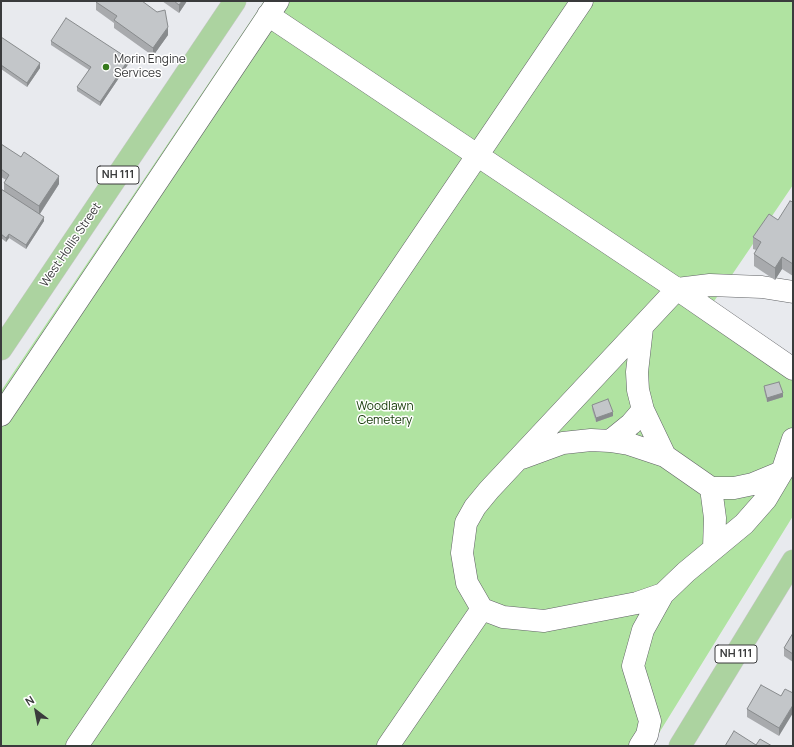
<!DOCTYPE html>
<style>
body{margin:0}
#map{position:relative;width:794px;height:747px;overflow:hidden;background:#e8eaee;font-family:Manrope,sans-serif}
canvas{display:block}
.frame{position:absolute;inset:0;border:2px solid #3a3b3c;pointer-events:none}
.north{position:absolute;left:16px;top:691px;width:40px;height:40px;-webkit-text-stroke:3px #fff;paint-order:stroke;rotate:328deg;font-size:11px;font-weight:700;line-height:16px;text-align:center;color:#3a3b3c}
.north::after{content:'';display:block;margin:auto;width:14px;height:18px;background:#3a3b3c;clip-path:polygon(50% 0,100% 100%,50% 72%,0 100%)}
</style>
<div id="map">
<canvas width="794" height="747"></canvas>
<div class="frame"></div>
<div class="north">N</div>
</div>
<script>
const g = document.querySelector('canvas').getContext('2d');
g.lineJoin = 'round';
function fillPath(path, color) { g.fillStyle = color; g.fill(path, 'evenodd'); }
const shape = rows => new Path2D(rows.map(r => 'M' + r).join(''));
function strokePath(path, color, width, dash) { g.strokeStyle = color; g.lineWidth = width; g.lineCap = dash ? 'butt' : 'round'; g.setLineDash(dash || []); g.stroke(path); }
function drawText(font, color, halo, rows, align = 'center') {
  g.font = font + ' Manrope,sans-serif'; g.lineWidth = 3; g.setLineDash([]); g.textBaseline = 'middle'; g.strokeStyle = halo; g.fillStyle = color; for (const [text, x, y, turn = 0] of rows) {
    g.save(); g.translate(x, y); g.rotate((+turn || 0) * Math.PI / 180); g.textAlign = isNaN(turn) ? turn : align; if (halo) g.strokeText(text, 0, 0); g.fillText(text, 0, 0); g.restore();
  }
}
fillPath(shape([
 [264,1,793,1,793,185,702,319,793,381,793,516,651,746,1,746,1,391]
]), '#b0e3a1');
const minor = shape([
 [268,15,677,289,793,369],
 [793,292,762,287,710,285,677,289,489,490,475,507,466,523,462,553,467,583,482,609,503,617,544,621,637,603,663,594,686,572,744,524,766,499,782,472,793,439],
 [642,328,637,372,638,390,643,410,665,456,711,488,734,488,753,484,782,472],
 [1,415,278,1],
 [610,441,631,424,643,410],
 [522,458,563,443,591,440,610,441,629,444,665,456],
 [711,488,715,518,714,548],
 [77,746,582,1],
 [388,746,482,609],
 [640,746,647,735,650,721,633,666,643,630,663,594]
]);
const major = shape([
 [1,349,235,1],
 [680,746,793,561]
]);
strokePath(minor, '#606265', 23);
strokePath(major, '#c8c8c8', 23);
strokePath(minor, '#fff', 22);
strokePath(major, '#acd3a0', 22);
fillPath(shape([
 [162,1,187,1,179,13],
 [96,2,157,12,168,35,153,56,114,28,114,23,96,10],
 [1,37,40,68,27,87,1,69],
 [51,41,129,63,100,106,77,91,77,87,89,70,51,45],
 [1,144,59,184,40,214,44,221,26,249,9,238,6,242,1,238,1,189,4,191,4,183,6,180,1,177],
 [793,202,793,276,782,269,775,280,754,266,754,254,756,250,753,249,753,237,778,220],
 [764,386,783,397,767,402,764,390],
 [592,405,613,416,596,422,592,409],
 [793,633,793,662,784,656,784,648],
 [781,696,779,736,747,717,747,709]
]), '#a8aaad');
fillPath(shape([
 [182,1,187,1,179,13,179,5],
 [168,27,168,35,153,56,153,48],
 [129,59,129,63,100,106,100,102],
 [40,63,40,68,27,87,27,83],
 [59,176,59,184,39,215,39,206],
 [44,217,44,221,26,249,26,245],
 [9,234,9,238,6,242,6,238],
 [782,257,782,269,775,280,775,268],
 [783,393,783,397,767,402,767,398],
 [613,412,613,416,596,422,596,418],
 [793,705,793,713,779,736,779,728]
]), '#888b8d');
const building = shape([
 [96,1,142,1,157,12,165,10,168,27,153,48,114,20,117,16,96,2,96,1],
 [174,1,182,1,179,5,174,1],
 [66,18,129,59,100,102,77,87,91,67,51,41,66,18],
 [1,37,40,63,27,83,1,65,1,37],
 [1,144,21,157,24,152,59,176,39,206,4,183,9,175,1,169,1,144],
 [1,189,44,217,26,245,9,234,6,238,1,234,1,189],
 [790,201,793,202,793,264,782,257,775,268,754,254,761,242,753,237,769,214,778,220,790,201],
 [779,382,783,393,767,398,764,386,779,382],
 [608,399,613,412,596,418,592,405,608,399],
 [793,633,793,654,784,648,793,633],
 [761,685,781,696,785,689,793,693,793,705,779,728,747,709,761,685],
 [734,731,756,745,760,739,772,746,725,746,734,731]
]);
fillPath(building, '#c3c6c9');
strokePath(building, '#888b8d', 1);
for (const [x, y, r, color] of [
 [106,67,4,"#367a1c"]
]) { const dot = new Path2D(); dot.arc(x, y, r, 0, 2 * Math.PI); g.fillStyle = color; g.fill(dot); strokePath(dot, '#fff', 1.5); }
for (const [x, y, w] of [
 [118,175,42],
 [736,654,42]
]) { const box = new Path2D(); box.roundRect(x - w / 2, y - 9, w, 18, 3); g.fillStyle = '#fff'; g.fill(box); strokePath(box, '#3a3b3c', 1); }
drawText('bold 11px', '#3a3b3c', null, [
 ["NH 111",118,175],
 ["NH 111",736,654]
]);
drawText('12px', '#3a3b3c', '#fff', [
 ["Morin Engine",114,60],
 ["Services",114,74]
], 'left');
drawText('12px', '#3a3b3c', '#fff', [
 ["West Hollis Street",71,245,-56]
]);
drawText('12px', '#143907', '#fff', [
 ["Woodlawn",385,407],
 ["Cemetery",385,421]
]);
</script>
